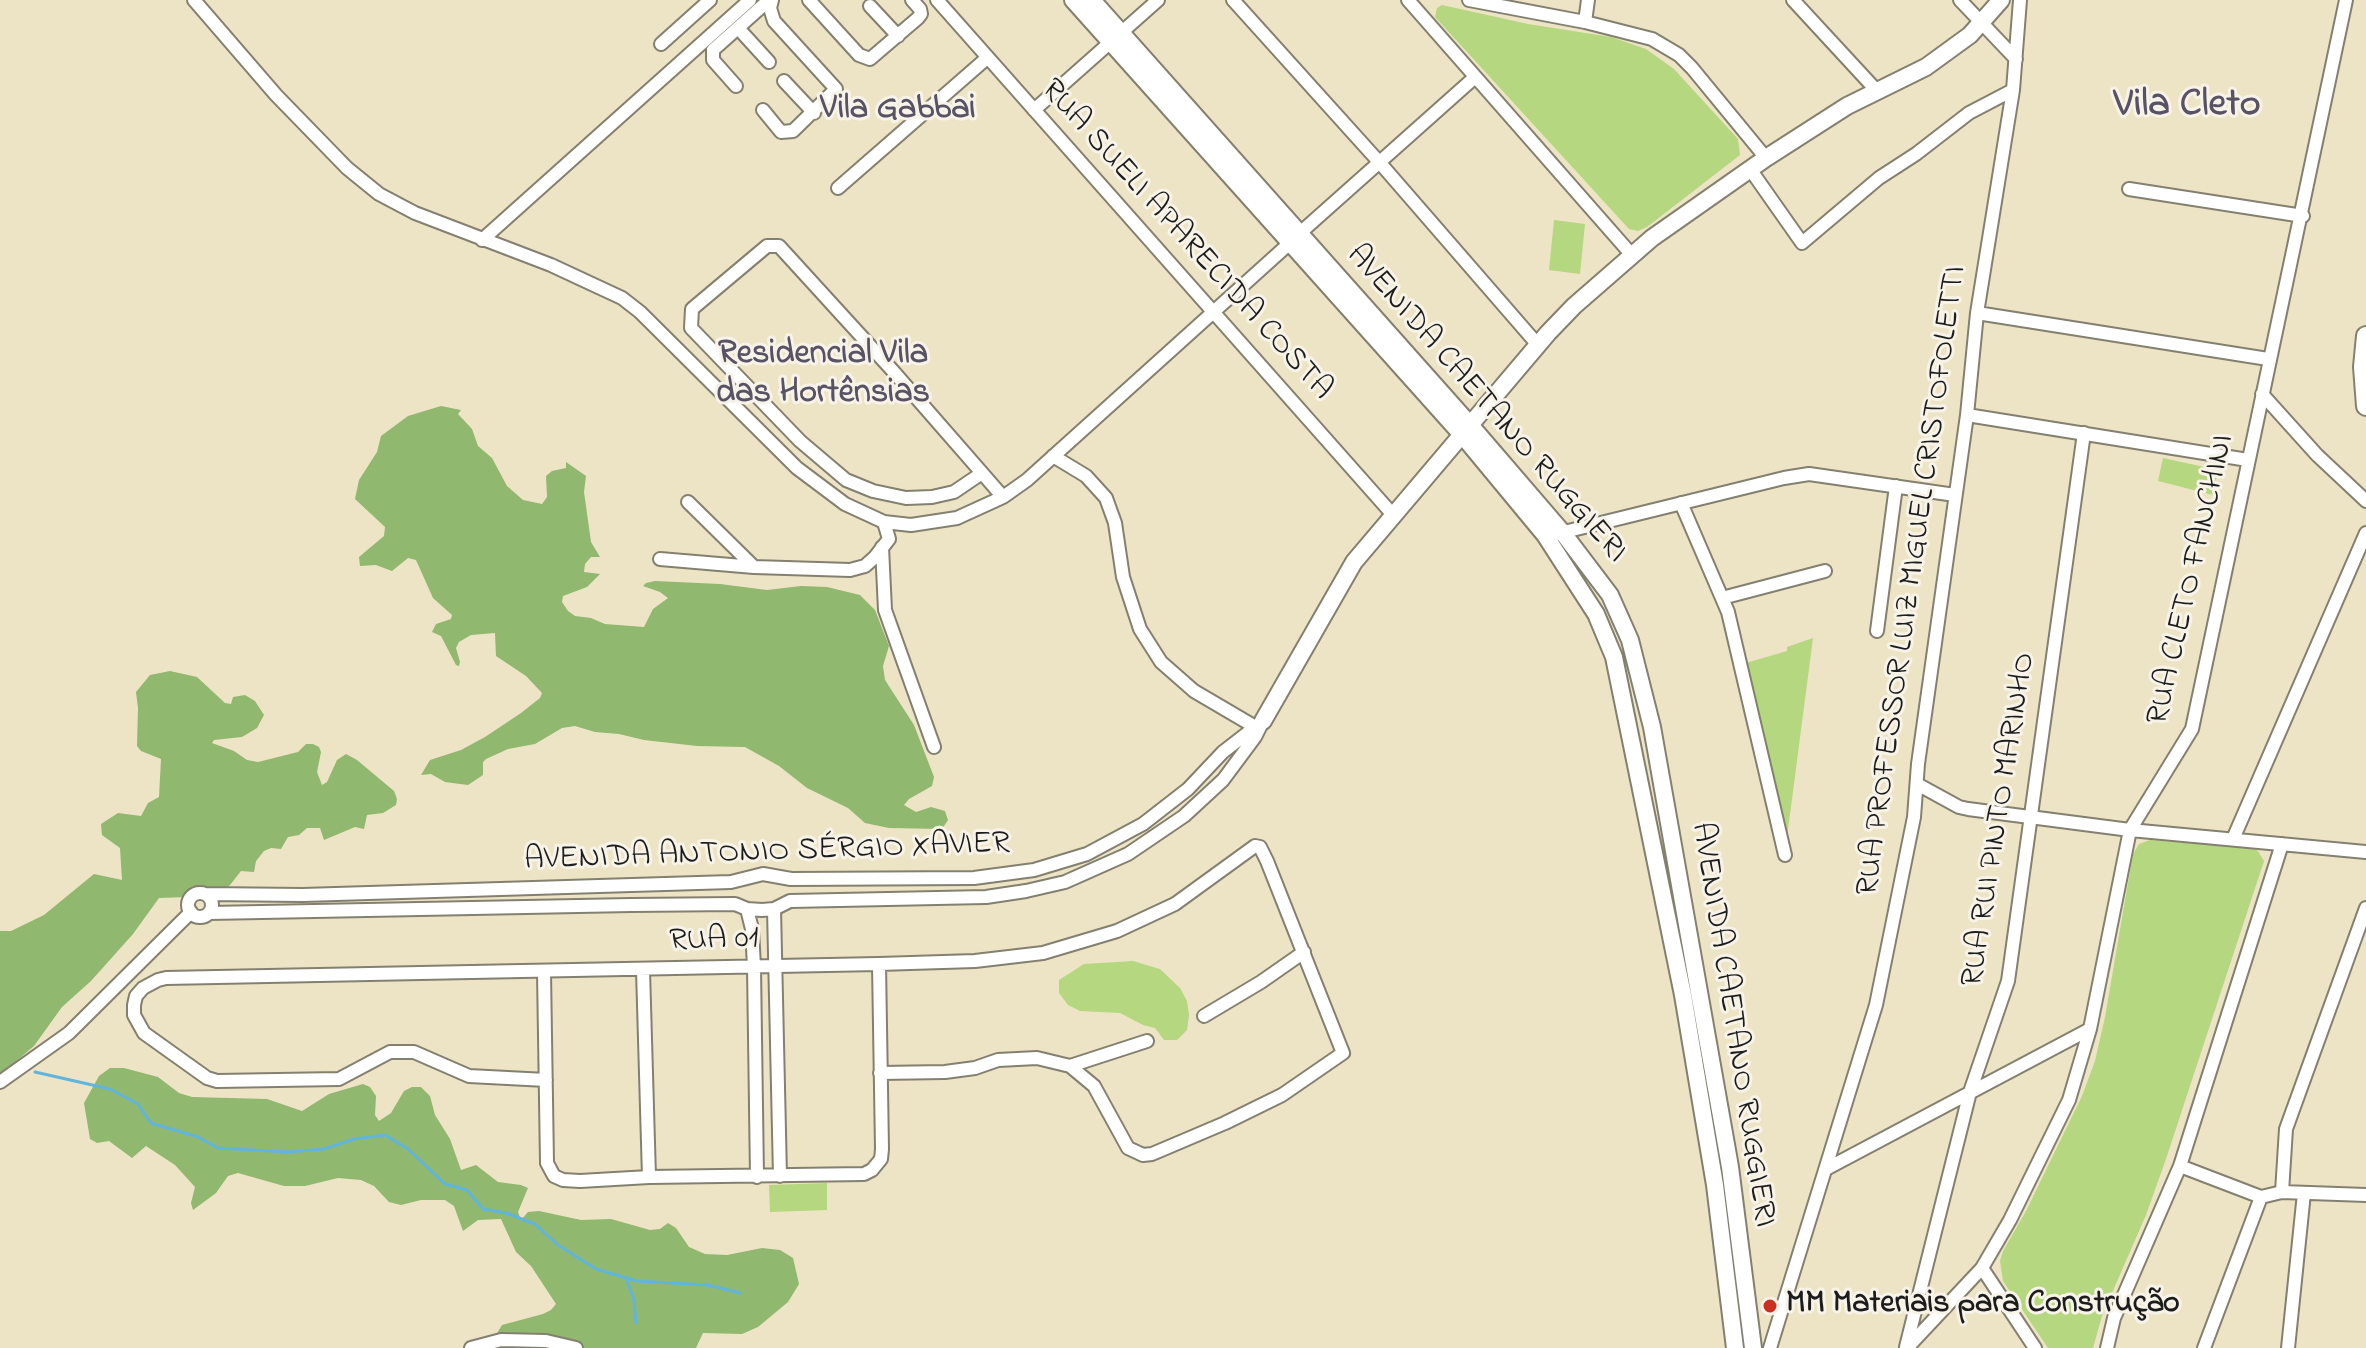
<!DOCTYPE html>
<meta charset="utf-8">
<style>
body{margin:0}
canvas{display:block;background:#ede3c5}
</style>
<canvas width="2366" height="1348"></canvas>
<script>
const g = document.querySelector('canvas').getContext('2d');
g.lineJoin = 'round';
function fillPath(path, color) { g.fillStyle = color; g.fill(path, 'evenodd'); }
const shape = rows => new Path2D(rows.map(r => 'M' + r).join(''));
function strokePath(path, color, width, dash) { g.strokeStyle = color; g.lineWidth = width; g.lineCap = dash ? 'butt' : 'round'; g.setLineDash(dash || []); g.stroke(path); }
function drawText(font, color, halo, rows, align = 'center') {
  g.font = font + ' "Indie Flower",sans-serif'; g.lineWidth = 6; g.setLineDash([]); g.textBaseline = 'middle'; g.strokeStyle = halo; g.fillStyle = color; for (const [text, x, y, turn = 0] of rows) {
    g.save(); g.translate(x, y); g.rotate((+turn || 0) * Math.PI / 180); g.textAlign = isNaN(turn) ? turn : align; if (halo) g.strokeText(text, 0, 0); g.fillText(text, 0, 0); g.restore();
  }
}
fillPath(shape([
 [1442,5,1528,24,1611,37,1646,49,1674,69,1738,139,1740,155,1647,227,1638,231,1629,229,1435,17,1437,8],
 [1554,220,1585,224,1580,274,1549,270],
 [2163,458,2218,470,2213,495,2158,481],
 [1813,638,1786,845,1746,663,1787,651,1787,647],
 [2150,840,2252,848,2258,851,2264,861,2166,1159,2146,1215,2102,1316,2093,1348,2048,1348,2003,1281,2000,1261,2003,1251,2026,1211,2082,1096,2095,1061,2105,1017,2133,854,2139,844],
 [1133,961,1160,969,1180,988,1187,1001,1189,1015,1187,1030,1177,1040,1164,1040,1155,1028,1143,1025,1120,1013,1080,1011,1068,1005,1059,993,1059,980,1084,964],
 [827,1183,827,1210,770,1212,769,1185]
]), '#b5d77f');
fillPath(shape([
 [441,406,461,410,458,414,472,429,478,446,492,458,507,486,523,500,542,504,547,497,546,476,552,471,566,468,566,462,586,476,584,492,591,542,600,557,591,557,585,564,584,572,600,574,587,587,563,596,562,602,568,611,575,616,591,618,605,624,644,627,653,609,668,598,660,592,643,586,646,583,655,581,720,584,767,590,801,586,827,587,860,595,875,610,889,646,883,666,885,680,914,725,934,777,932,786,909,799,904,805,916,812,931,807,945,811,948,820,942,829,889,828,865,823,848,808,807,788,779,766,745,747,697,746,644,740,619,734,595,732,575,726,562,728,535,744,508,749,486,759,483,762,483,775,468,785,445,782,431,774,421,775,430,760,461,750,485,737,521,713,540,698,542,693,526,676,496,656,495,633,471,635,459,642,456,648,460,662,459,666,456,665,441,636,432,632,436,624,451,619,452,615,433,598,416,560,408,558,392,571,376,565,360,566,359,557,384,536,385,527,355,499,359,480,377,452,381,436,408,416],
 [170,671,197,677,225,703,231,704,233,697,245,695,255,701,264,715,257,728,242,737,214,740,212,743,234,751,247,760,258,762,298,752,306,744,313,744,319,747,321,752,317,772,322,785,327,782,337,760,346,754,357,760,394,791,397,799,396,805,383,813,367,815,364,829,355,827,324,840,320,828,307,828,299,835,288,837,281,849,271,848,264,851,256,861,254,872,241,871,230,885,215,896,159,898,133,934,91,981,62,1007,34,1046,8,1068,0,1086,0,931,11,931,44,915,94,874,122,880,120,848,102,835,101,824,118,813,141,816,148,803,159,797,161,759,141,751,137,746,138,708,136,692,150,675],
 [110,1068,124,1068,158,1077,179,1093,192,1097,267,1099,302,1111,329,1094,363,1084,370,1087,376,1096,375,1115,379,1121,391,1113,404,1091,412,1087,421,1087,430,1096,435,1115,450,1139,461,1170,476,1165,498,1182,521,1185,528,1188,518,1212,521,1220,528,1212,539,1211,581,1220,611,1219,650,1230,660,1229,668,1223,676,1228,689,1247,705,1254,727,1255,762,1248,780,1250,793,1258,799,1284,788,1302,758,1327,742,1334,703,1333,696,1348,534,1348,507,1345,498,1342,496,1335,502,1325,543,1314,551,1310,556,1304,531,1266,516,1252,501,1219,478,1220,463,1231,454,1206,445,1200,421,1200,401,1205,389,1202,374,1186,361,1180,338,1178,305,1186,284,1186,238,1173,228,1176,216,1193,193,1210,191,1203,195,1187,175,1165,146,1146,132,1158,109,1141,97,1143,90,1139,84,1103,99,1076]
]), '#90b86e');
strokePath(shape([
 [35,1072,110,1089,138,1104,151,1123,198,1137,218,1148,287,1152,324,1149,354,1139,385,1135,408,1149,445,1184,467,1190,483,1209,506,1213,535,1224,558,1245,596,1269,637,1281,708,1285,740,1293],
 [627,1280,634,1300,636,1323]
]), '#61b5dd', 3);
const street = shape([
 [194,0,276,95,347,168,379,194,415,213,551,265,622,298,640,312,797,468,845,504,884,522,911,525,957,518,1003,497,1027,480,1291,242],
 [809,0,859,55,870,59,918,18,921,14,920,9,912,0],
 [937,0,1394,516],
 [1233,0,1380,163,1538,345],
 [1408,0,1631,254],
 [1469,0,1585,22,1652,39,1679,55,1692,68,1766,158],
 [1793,0,1877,91],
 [1960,0,2016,59],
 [870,6,898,36],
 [1585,22,1588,0],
 [738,28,769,62],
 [661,44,710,0],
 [784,81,814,113],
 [736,86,713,60,713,50,769,0],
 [763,110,781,132,793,131,836,89,774,21,770,8,772,0],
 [1034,110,1158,0],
 [1750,169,1802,243,1879,178,1916,154,1969,113,2013,90],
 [838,188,987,58],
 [2129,189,2303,216],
 [1300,233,1474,78],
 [482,240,750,0],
 [1977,313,2268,359],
 [2262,394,2317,455,2366,501],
 [1967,415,2248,460],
 [1053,456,1086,476,1106,498,1115,523,1123,577,1140,629,1161,662,1194,691,1257,728],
 [982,473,954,492,932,497,906,498,873,491,846,480,800,441,691,328,692,309,767,246,779,246,893,371,1003,497],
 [688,502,754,567],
 [1681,503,1728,612,1785,855],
 [1556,534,1784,478,1809,474,1955,495],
 [882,547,885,610,934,747],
 [660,559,754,567,850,570,865,566,875,557,889,539,884,522],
 [1722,598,1825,571],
 [1877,631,1896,486],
 [1917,784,1959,807,1968,809,2130,830,2366,852],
 [2233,839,2366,533],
 '188 905a12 12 0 1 1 24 0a12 12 0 1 1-24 0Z',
 [206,894,303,895,731,882,763,874,791,879,974,878,1034,870,1087,854,1143,824,1188,789,1223,752,1263,721],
 [747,909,752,929,754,967,757,1177],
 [774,909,780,1176],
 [209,913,631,905,735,904,747,909,762,910,774,909,790,901,986,897,1026,891,1065,882,1128,854,1184,816,1223,780,1255,737,1263,721],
 [643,970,649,1177],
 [544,972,547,1163,554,1176,563,1180,580,1181,649,1177,864,1174,872,1170,881,1159,882,1149,879,964],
 [1204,1016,1261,982,1304,952],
 [1070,1066,1147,1041],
 [546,1080,469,1076,414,1052,390,1052,339,1079,217,1081,207,1078,144,1033,134,1015,134,1005,136,996,143,988,158,980,166,978,879,964,975,961,1043,953,1117,931,1175,904,1255,846,1260,847,1267,861,1343,1053,1282,1095,1225,1123,1152,1154,1143,1155,1128,1148,1094,1086,1070,1066,1037,1058,998,1060,975,1068,945,1072,880,1073],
 [0,1082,69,1033,191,912],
 [2180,1166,2261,1197,2282,1192,2366,1195],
 [1826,1169,2090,1029],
 [2282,1192,2286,1129,2366,908],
 [1982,1268,2035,1348],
 [1906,1347,1970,1092,2008,981,2084,433],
 [471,1348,501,1340,546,1341,576,1348],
 [1770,1348,1876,1005,1914,817,1918,764,1967,415,1977,313,2013,90,2020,0],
 [1907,1348,1982,1268,2010,1220,2069,1100,2090,1029,2130,830,2192,729,2346,0],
 [2107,1348,2114,1318,2180,1166,2282,844],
 [2204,1348,2261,1197],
 [2288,1348,2304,1193]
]);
const secondary = shape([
 [1073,0,1463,436,1545,535,1596,614,1614,657,1683,995,1715,1185,1735,1348],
 [1092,0,1471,426,1563,533,1610,595,1630,640,1652,727,1730,1167,1753,1348],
 [1263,721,1354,562,1548,333,1574,306,1652,238,1766,158,1847,106,1926,67,1970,35,2001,0]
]);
const primary = shape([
 [2366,336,2363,367,2366,406]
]);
strokePath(street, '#848070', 16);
strokePath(secondary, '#848070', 20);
strokePath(primary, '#848070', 22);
strokePath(street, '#fff', 12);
strokePath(secondary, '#fff', 16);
strokePath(primary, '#fff', 18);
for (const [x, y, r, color] of [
 [1770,1306,8,"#c8321e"]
]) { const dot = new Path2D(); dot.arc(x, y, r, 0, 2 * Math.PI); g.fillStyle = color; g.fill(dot); strokePath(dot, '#f7f3e8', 3); }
drawText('32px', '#1c1c1c', '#f7f3e8', [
 ["RUA SUELI APARECIDA COSTA",1185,241,48],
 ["AVENIDA CAETANO RUGGIERI",1485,405,49],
 ["RUA CLETO FANCHINI",2193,580,-77],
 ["RUA PROFESSOR LUIZ MIGUEL CRISTOFOLETTI",1914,581,-82],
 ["RUA RUI PINTO MARINHO",2001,820,-81],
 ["AVENIDA ANTONIO SÉRGIO XAVIER",767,854,-2],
 ["RUA 01",714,942,-2],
 ["AVENIDA CAETANO RUGGIERI",1731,1025,81]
]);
drawText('bold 32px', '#1c1c1c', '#f7f3e8', [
 ["MM Materiais para Construção",1786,1306]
], 'left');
drawText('bold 34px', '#595265', '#f7f3e8', [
 ["Vila Gabbai",898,111],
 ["Residencial Vila",823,356],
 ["das Hortênsias",823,395]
]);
drawText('bold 40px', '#595265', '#f7f3e8', [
 ["Vila Cleto",2187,107]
]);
</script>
